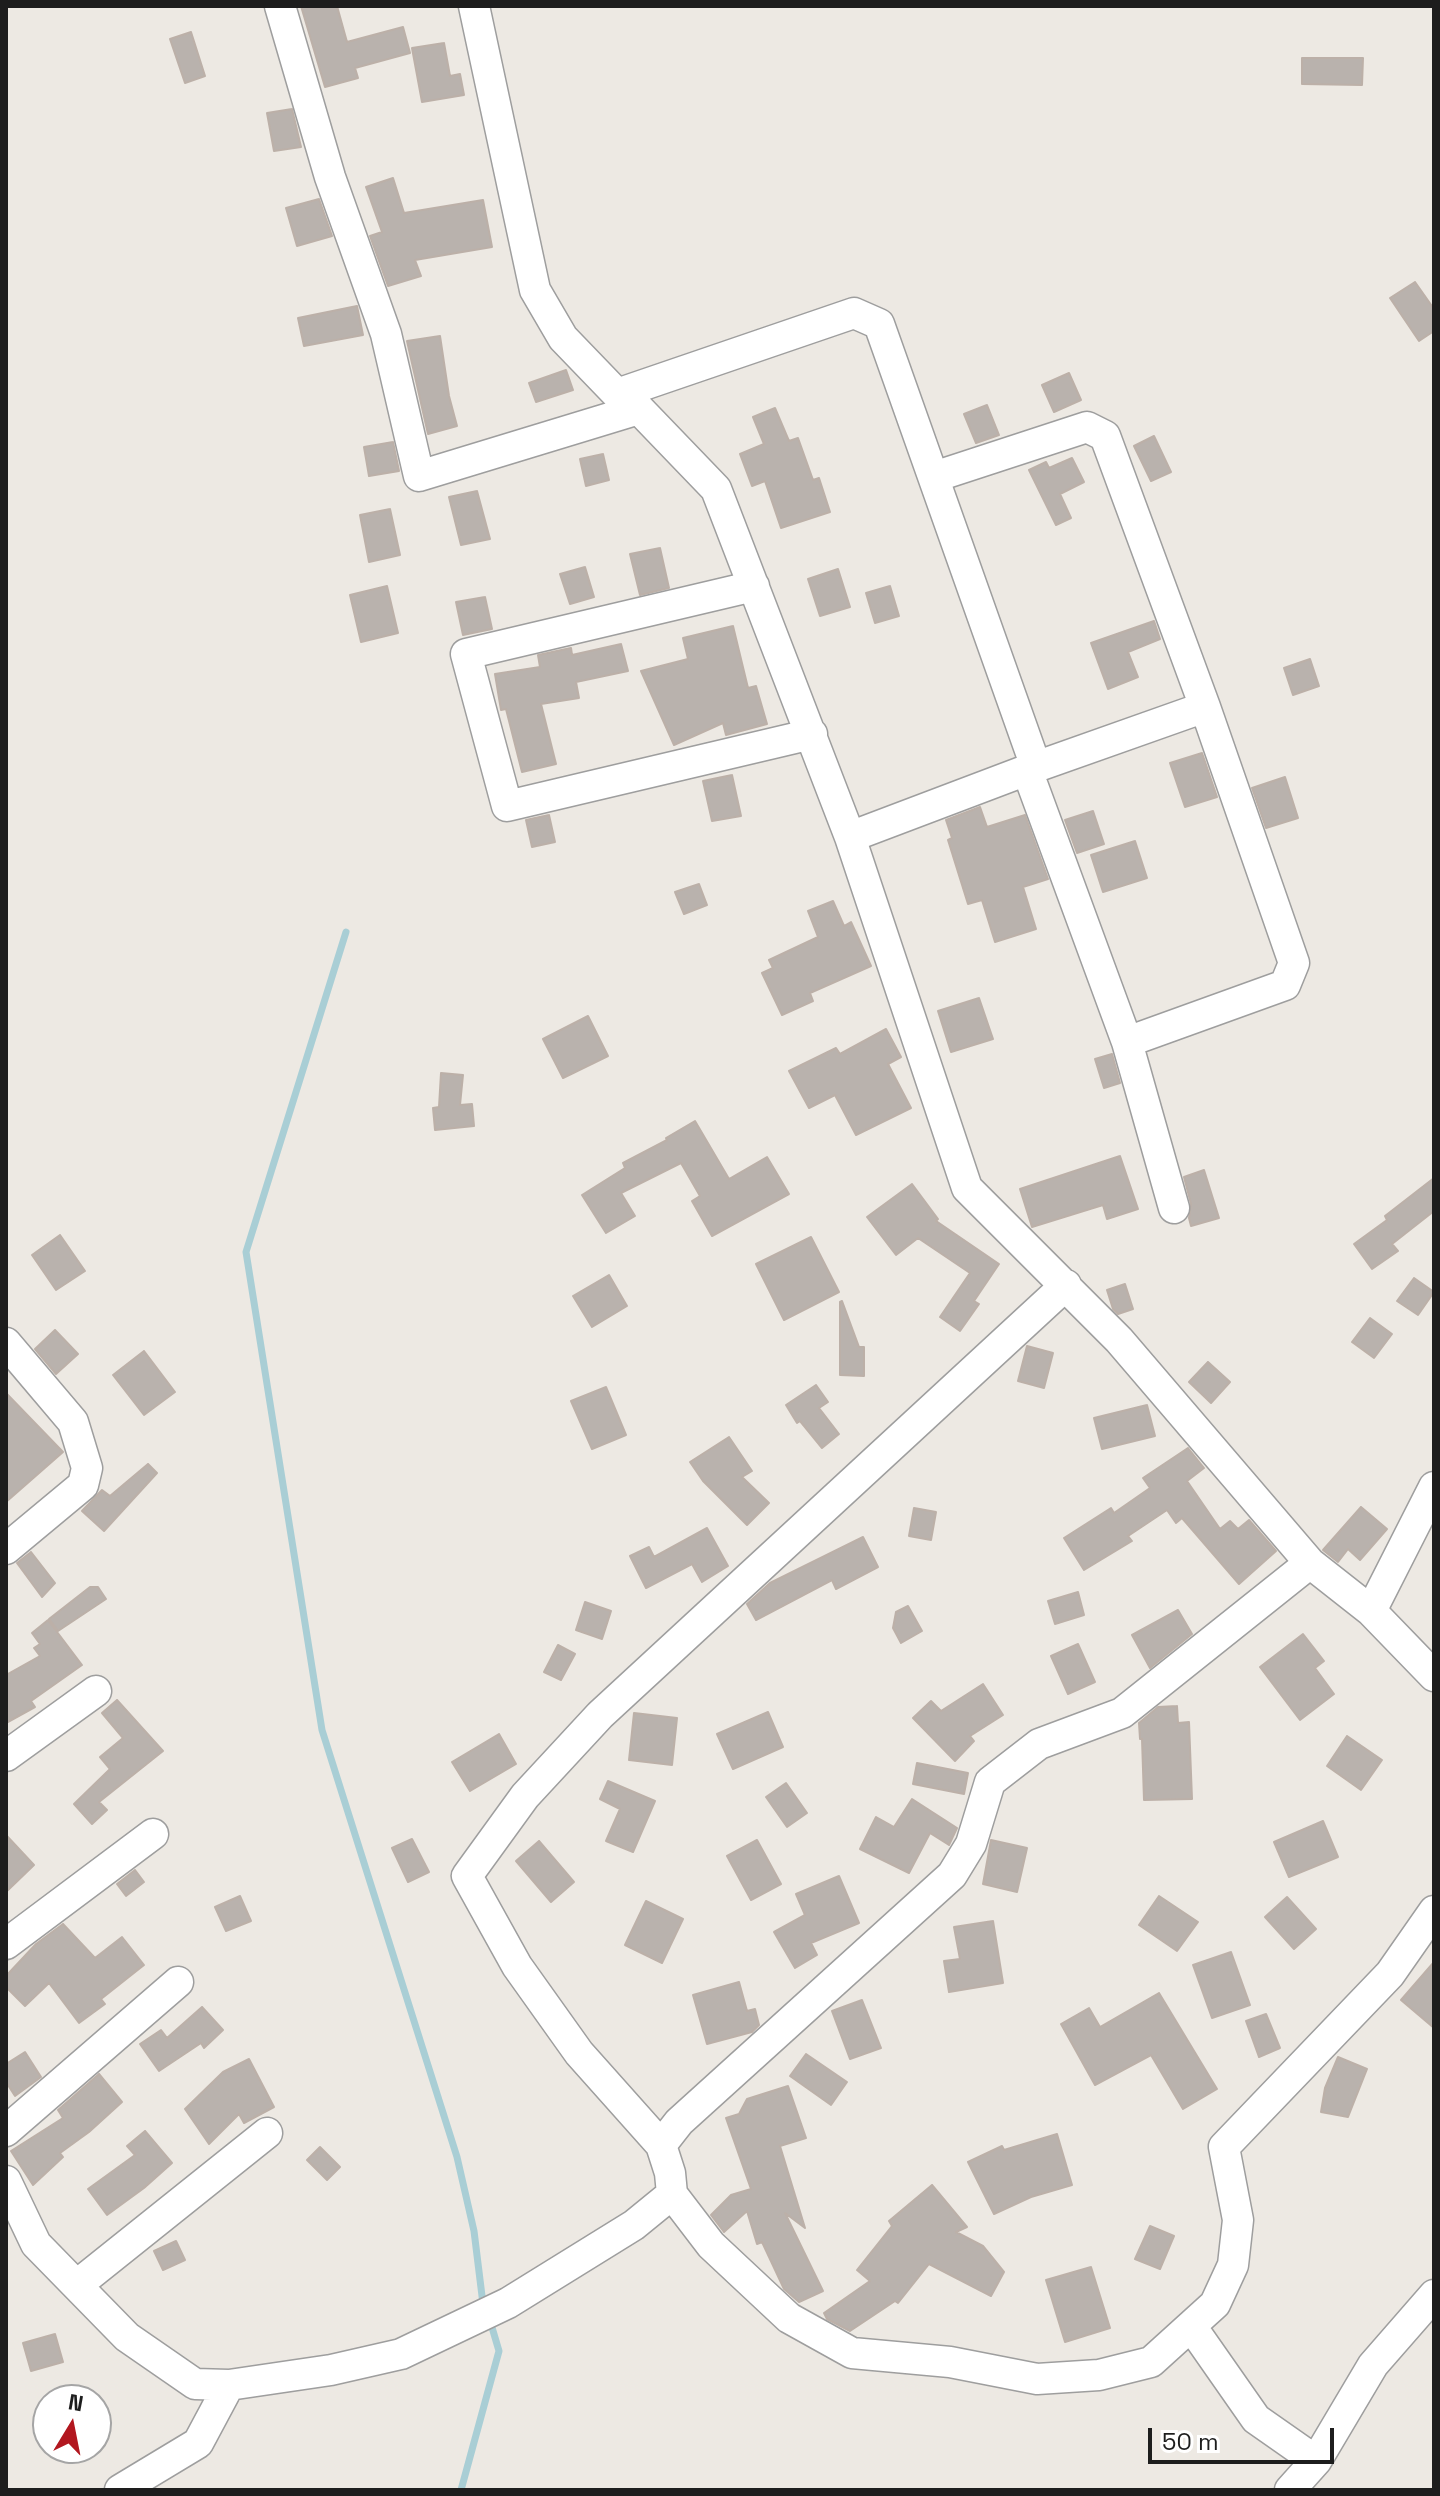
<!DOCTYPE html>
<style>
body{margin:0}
#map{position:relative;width:1440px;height:2496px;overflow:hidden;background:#ede9e3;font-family:"Space Grotesk",sans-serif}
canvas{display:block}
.frame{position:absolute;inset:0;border:8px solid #1d1d1d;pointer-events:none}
.north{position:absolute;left:32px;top:2384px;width:80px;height:80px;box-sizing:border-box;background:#fff;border:2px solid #a5a5a5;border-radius:50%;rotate:10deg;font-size:22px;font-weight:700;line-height:32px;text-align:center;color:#1d1d1d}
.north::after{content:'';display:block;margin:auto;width:28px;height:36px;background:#b2171f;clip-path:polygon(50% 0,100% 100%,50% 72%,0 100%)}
.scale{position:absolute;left:1148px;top:2428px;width:186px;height:36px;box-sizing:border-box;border:4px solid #1d1d1d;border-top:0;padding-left:10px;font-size:24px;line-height:28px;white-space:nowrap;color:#1d1d1d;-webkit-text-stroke:6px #fff;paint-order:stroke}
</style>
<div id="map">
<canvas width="1440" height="2496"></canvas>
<div class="frame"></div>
<div class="north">N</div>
<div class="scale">50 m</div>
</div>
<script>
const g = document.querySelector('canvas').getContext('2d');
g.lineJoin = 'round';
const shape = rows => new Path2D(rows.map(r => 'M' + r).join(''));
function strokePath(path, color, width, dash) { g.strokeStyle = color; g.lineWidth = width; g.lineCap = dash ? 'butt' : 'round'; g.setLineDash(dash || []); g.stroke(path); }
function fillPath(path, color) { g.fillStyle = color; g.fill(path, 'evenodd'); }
strokePath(shape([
 [346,932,246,1252,322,1730,457,2157,474,2231,483,2304],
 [461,2490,499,2351,491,2324]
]), '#a9ced5', 7);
const building = shape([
 [301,6,337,6,347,42,403,27,410,53,355,68,358,78,325,87,301,6],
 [191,32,205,76,185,83,170,39,191,32],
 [444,43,450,76,460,74,464,95,422,102,412,48,444,43],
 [1302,58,1363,58,1362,85,1302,84,1302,58],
 [292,109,301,147,274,151,267,113,292,109],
 [393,178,404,213,483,200,492,247,415,260,421,276,388,286,370,236,382,232,366,187,393,178],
 [319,199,332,236,297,246,286,208,319,199],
 [1415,282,1434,309,1434,331,1419,341,1390,298,1415,282],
 [357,306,363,335,304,346,298,318,357,306],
 [440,336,449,396,457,426,428,434,407,341,440,336],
 [566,370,573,390,536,402,529,383,566,370],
 [1069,373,1081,400,1054,412,1042,385,1069,373],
 [987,405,999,435,976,443,964,414,987,405],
 [775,408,789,441,798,438,813,480,819,478,830,512,781,528,765,481,752,486,740,454,764,444,753,417,775,408],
 [1154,436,1171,472,1151,481,1134,446,1154,436],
 [393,442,399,471,369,476,364,447,393,442],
 [603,454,609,480,586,486,580,459,603,454],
 [1072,458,1084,482,1060,494,1071,518,1056,525,1029,470,1046,462,1049,468,1072,458],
 [477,491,490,539,461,545,449,497,477,491],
 [390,509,400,555,369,562,360,515,390,509],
 [660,548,669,588,640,595,630,554,660,548],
 [585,567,594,597,570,604,560,574,585,567],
 [838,569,850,607,820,616,808,579,838,569],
 [387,586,398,633,361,642,350,595,387,586],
 [890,586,899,616,875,623,866,593,890,586],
 [485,597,492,629,463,635,456,602,485,597],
 [1154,621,1160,639,1128,652,1138,677,1108,689,1091,643,1154,621],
 [733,626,748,688,756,686,767,724,726,735,723,723,674,745,641,671,688,659,683,638,733,626],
 [621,644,628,671,576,682,579,698,541,704,556,764,522,772,506,709,501,710,495,674,540,667,538,655,571,648,572,655,621,644],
 [1310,659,1319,686,1293,695,1284,668,1310,659],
 [1202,753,1217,797,1185,807,1170,763,1202,753],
 [732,775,741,816,712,821,703,781,732,775],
 [1285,777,1298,818,1266,828,1252,788,1285,777],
 [980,807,987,827,1025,815,1048,879,1023,887,1036,929,995,942,982,900,968,904,948,840,952,838,946,820,980,807],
 [1093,811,1104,844,1077,853,1065,820,1093,811],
 [549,815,555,842,532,847,526,820,549,815],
 [1135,841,1147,878,1103,892,1091,855,1135,841],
 [699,884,707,905,684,914,675,892,699,884],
 [833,901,844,926,851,922,871,966,810,993,813,1001,782,1015,762,973,773,968,769,960,818,937,808,911,833,901],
 [979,998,993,1039,951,1052,938,1011,979,998],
 [588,1016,608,1056,563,1078,543,1039,588,1016],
 [886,1029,901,1057,888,1064,911,1108,856,1135,835,1095,809,1108,789,1071,836,1048,840,1054,886,1029],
 [1112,1054,1120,1083,1104,1088,1095,1059,1112,1054],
 [441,1073,463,1075,460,1105,472,1104,474,1126,435,1130,433,1108,439,1107,441,1073],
 [695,1121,729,1179,767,1157,789,1194,712,1236,692,1201,700,1196,681,1163,621,1193,635,1216,606,1233,582,1195,625,1168,623,1163,667,1140,666,1138,695,1121],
 [1120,1156,1138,1209,1107,1219,1103,1205,1032,1227,1020,1189,1120,1156],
 [1204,1170,1219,1218,1191,1226,1189,1218,1191,1204,1184,1177,1204,1170],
 [1434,1178,1434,1211,1392,1244,1398,1251,1372,1269,1354,1244,1387,1220,1385,1216,1434,1178],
 [912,1184,938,1219,936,1221,999,1264,974,1301,979,1304,960,1331,940,1317,970,1273,918,1238,896,1255,867,1217,912,1184],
 [60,1235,85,1271,56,1290,32,1255,60,1235],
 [811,1237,839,1292,784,1320,756,1264,811,1237],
 [609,1275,627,1306,592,1327,573,1296,609,1275],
 [1414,1278,1434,1292,1418,1315,1397,1301,1414,1278],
 [1125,1284,1133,1309,1118,1314,1113,1309,1107,1290,1125,1284],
 [842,1301,859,1347,864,1347,864,1376,840,1375,840,1302,842,1301],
 [1370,1318,1392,1334,1374,1358,1352,1342,1370,1318],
 [55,1330,78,1354,56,1374,35,1349,55,1330],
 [1027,1346,1053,1353,1044,1388,1018,1381,1027,1346],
 [144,1351,175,1392,144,1415,113,1375,144,1351],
 [1208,1362,1230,1382,1211,1403,1189,1382,1208,1362],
 [816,1385,828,1402,819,1408,839,1434,822,1448,800,1421,797,1423,786,1405,816,1385],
 [606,1387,626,1435,592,1449,571,1401,606,1387],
 [6,1393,63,1452,6,1502,6,1393],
 [1147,1405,1155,1436,1102,1449,1094,1418,1147,1405],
 [729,1437,752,1471,742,1477,769,1503,747,1525,703,1481,690,1462,729,1437],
 [1188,1448,1204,1468,1187,1481,1220,1529,1230,1521,1238,1529,1249,1520,1276,1551,1239,1584,1182,1518,1176,1523,1167,1510,1128,1536,1132,1541,1084,1570,1064,1538,1111,1508,1114,1513,1150,1488,1143,1478,1188,1448],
 [148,1464,157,1473,104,1531,82,1511,102,1490,110,1496,148,1464],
 [1361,1507,1387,1529,1360,1560,1348,1549,1338,1562,1323,1550,1361,1507],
 [914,1508,936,1512,931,1540,909,1536,914,1508],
 [707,1528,728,1566,702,1582,692,1564,646,1588,630,1556,649,1547,654,1557,707,1528],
 [863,1537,878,1567,836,1589,832,1580,756,1620,747,1604,770,1583,863,1537],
 [31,1552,55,1583,42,1597,17,1563,31,1552],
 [90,1587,98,1587,106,1599,58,1631,49,1619,90,1587],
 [1078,1592,1084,1615,1055,1624,1048,1601,1078,1592],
 [585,1602,611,1611,602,1639,576,1630,585,1602],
 [908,1606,922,1631,901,1643,893,1628,896,1612,908,1606],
 [1178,1610,1192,1634,1150,1668,1132,1635,1178,1610],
 [48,1620,82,1665,31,1701,35,1707,6,1723,6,1675,40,1656,34,1648,40,1644,32,1633,48,1620],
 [1303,1634,1324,1661,1315,1668,1334,1694,1300,1720,1260,1667,1303,1634],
 [1078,1644,1095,1682,1068,1694,1051,1656,1078,1644],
 [558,1645,575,1654,561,1680,544,1672,558,1645],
 [983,1684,1003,1715,970,1736,974,1741,955,1761,913,1718,931,1701,941,1711,983,1684],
 [117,1700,163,1751,99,1802,107,1810,92,1824,74,1804,110,1769,100,1757,123,1738,102,1713,117,1700],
 [1177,1706,1178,1723,1189,1722,1192,1799,1144,1800,1142,1739,1140,1739,1139,1723,1158,1707,1177,1706],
 [768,1712,783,1747,733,1769,717,1734,768,1712],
 [634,1713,677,1718,672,1765,629,1760,634,1713],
 [499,1734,516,1764,470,1791,452,1762,499,1734],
 [1347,1736,1382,1760,1361,1790,1327,1766,1347,1736],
 [917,1763,968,1773,964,1794,913,1784,917,1763],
 [608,1781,655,1801,633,1852,606,1841,620,1809,600,1799,608,1781],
 [786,1783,807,1813,787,1827,766,1797,786,1783],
 [912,1799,957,1828,949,1845,930,1833,909,1873,860,1849,876,1817,894,1827,912,1799],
 [1323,1821,1338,1857,1289,1877,1274,1842,1323,1821],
 [6,1835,34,1865,6,1892,6,1835],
 [412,1839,429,1872,408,1882,392,1848,412,1839],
 [757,1840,781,1884,751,1900,727,1856,757,1840],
 [991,1840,1027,1848,1017,1892,983,1884,991,1840],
 [539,1841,574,1882,551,1902,516,1861,539,1841],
 [135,1870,144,1882,126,1896,117,1884,135,1870],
 [839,1876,859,1923,811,1943,817,1955,795,1968,774,1932,805,1915,796,1894,839,1876],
 [240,1896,251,1921,226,1931,215,1907,240,1896],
 [1159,1896,1198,1922,1177,1951,1139,1925,1159,1896],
 [1287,1897,1316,1929,1294,1949,1265,1917,1287,1897],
 [646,1901,683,1919,662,1963,625,1945,646,1901],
 [993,1921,1003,1983,949,1992,944,1961,960,1959,954,1927,993,1921],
 [63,1924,95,1958,122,1937,144,1965,101,1999,105,2004,79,2023,49,1983,25,2006,6,1987,6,1976,36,1944,63,1924],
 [1231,1952,1250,2005,1212,2018,1193,1965,1231,1952],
 [1434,1962,1434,2028,1401,2000,1434,1962],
 [739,1982,747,2011,755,2009,759,2025,752,2032,707,2044,693,1995,739,1982],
 [1159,1993,1217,2089,1183,2109,1151,2055,1095,2085,1061,2024,1089,2008,1100,2027,1159,1993],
 [862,2000,881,2048,850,2059,832,2011,862,2000],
 [202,2007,223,2030,204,2048,201,2043,159,2071,140,2044,161,2030,167,2038,202,2007],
 [1266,2014,1280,2048,1259,2057,1246,2021,1266,2014],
 [25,2052,41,2077,15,2096,6,2082,6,2064,25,2052],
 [806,2054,847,2082,831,2105,790,2076,806,2054],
 [1338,2057,1367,2069,1348,2117,1321,2112,1325,2088,1338,2057],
 [249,2059,274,2107,244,2123,239,2114,209,2144,185,2109,223,2072,249,2059],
 [99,2074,122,2102,89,2132,60,2153,63,2157,33,2185,11,2151,63,2118,58,2110,99,2074],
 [788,2086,806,2138,780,2146,805,2228,785,2213,823,2291,799,2302,784,2289,762,2242,757,2244,747,2211,724,2232,711,2215,731,2195,751,2189,726,2118,739,2114,747,2099,788,2086],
 [145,2131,172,2163,144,2188,107,2215,88,2189,135,2155,127,2146,145,2131],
 [1057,2134,1072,2185,1031,2197,994,2214,968,2162,1002,2146,1004,2150,1057,2134],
 [320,2147,340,2167,327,2180,307,2160,320,2147],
 [932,2185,967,2227,956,2232,983,2246,1004,2272,991,2296,929,2264,898,2303,895,2301,850,2331,827,2319,824,2313,870,2281,857,2270,892,2226,889,2221,932,2185],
 [1150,2226,1174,2236,1160,2269,1135,2259,1150,2226],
 [176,2241,185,2260,163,2270,154,2251,176,2241],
 [1091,2267,1110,2328,1065,2342,1046,2280,1091,2267],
 [55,2334,63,2362,31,2371,23,2343,55,2334]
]);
fillPath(building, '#b9b2ad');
strokePath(building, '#bcb0a8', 2);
const street = shape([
 [280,6,330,177,386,334,419,476,639,409],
 [474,6,535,290,563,338,617,394,639,409,716,489,850,837,967,1188,1119,1340,1310,1563,1371,1611,1434,1676],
 [617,394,854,313,879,324,1036,767],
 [934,477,1087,427,1105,436,1205,707,1294,963,1285,985,1127,1042],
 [754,586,466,654,507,806,812,734],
 [1027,770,1127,1042,1174,1208],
 [850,837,1027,770,1205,707],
 [6,1343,73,1422,87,1468,83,1485,6,1549],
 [1371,1611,1434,1487],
 [6,1756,96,1691],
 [6,1944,153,1834],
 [6,2131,178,1982],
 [661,2145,679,2122,952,1875,971,1844,990,1782,1039,1744,1122,1713,1310,1563],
 [6,2181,36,2244,127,2337,195,2384,229,2385,331,2370,401,2354,508,2303,634,2225,672,2194,670,2173,661,2145,579,2053,517,1966,467,1876,525,1796,600,1715,1066,1285],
 [672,2194,711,2245,789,2318,852,2353,950,2362,1037,2379,1099,2375,1151,2362,1215,2304,1233,2265,1238,2220,1224,2147,1390,1974,1434,1911],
 [77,2285,267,2133],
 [1191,2326,1256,2419,1316,2461],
 [120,2490,198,2443,229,2385],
 [1290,2490,1316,2461,1373,2365,1434,2295]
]);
strokePath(street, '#9e9e9e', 33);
strokePath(street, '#fff', 30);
</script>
